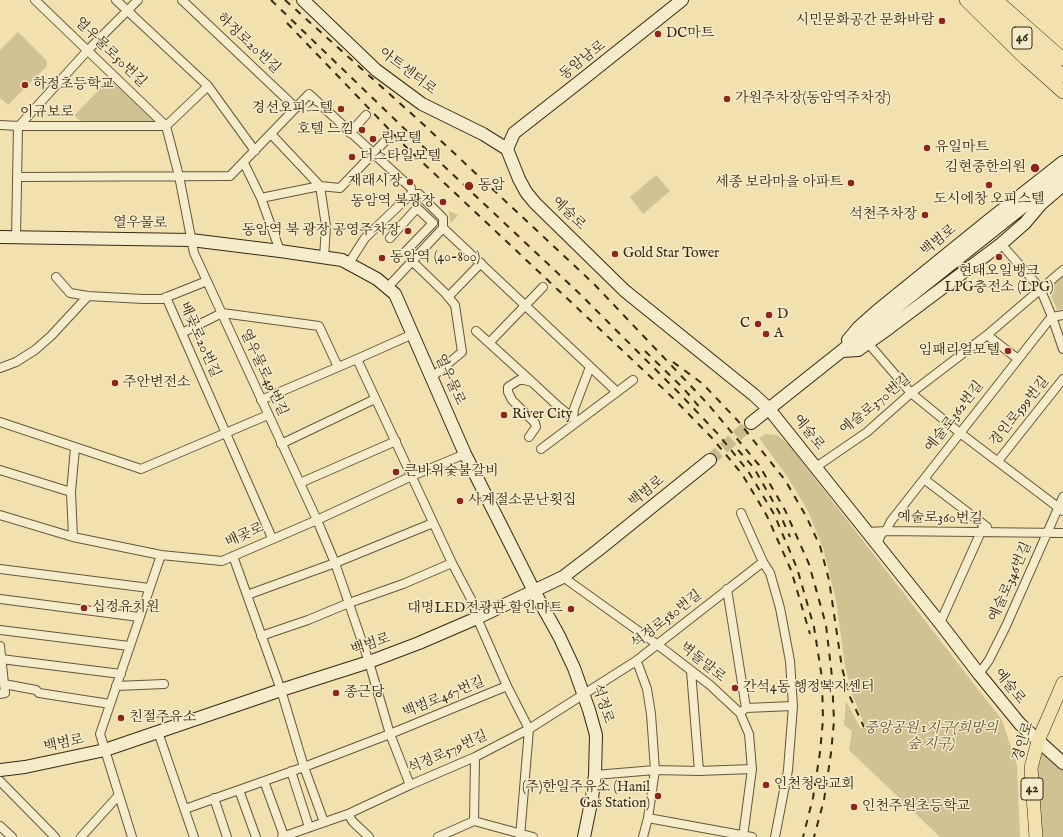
<!DOCTYPE html>
<meta charset="utf-8">
<style>
body{margin:0}
canvas{display:block;background:#f0e1af}
</style>
<canvas width="1063" height="837"></canvas>
<script>
const g = document.querySelector('canvas').getContext('2d');
g.lineJoin = 'round';
function fillPath(path, color) { g.fillStyle = color; g.fill(path, 'evenodd'); }
const shape = rows => new Path2D(rows.map(r => 'M' + r).join(''));
function strokePath(path, color, width, dash) { g.strokeStyle = color; g.lineWidth = width; g.lineCap = dash ? 'butt' : 'round'; g.setLineDash(dash || []); g.stroke(path); }
function drawText(font, color, halo, rows, align = 'center') {
  g.font = font + ' "IM FELL English","Noto Serif KR",serif'; g.lineWidth = 3; g.setLineDash([]); g.textBaseline = 'middle'; g.strokeStyle = halo; g.fillStyle = color; for (const [text, x, y, turn = 0] of rows) {
    g.save(); g.translate(x, y); g.rotate((+turn || 0) * Math.PI / 180); g.textAlign = isNaN(turn) ? turn : align; if (halo) g.strokeText(text, 0, 0); g.fillText(text, 0, 0); g.restore();
  }
}
fillPath(shape([
 [18,32,47,61,47,66,8,105,0,98,0,50],
 [109,79,159,122,82,122,74,116],
 [656,175,670,191,643,214,630,197],
 [449,211,458,215,451,223,450,221],
 [1063,276,1063,309,1057,310,1048,288],
 [766,434,777,435,788,444,1002,720,1017,765,1020,837,940,837,849,750,852,731,844,725,846,701,861,729,865,726,852,694,845,666,836,600,823,548,808,511,787,476,759,438],
 [1042,755,1048,755,1063,763,1063,837,1037,837,1031,768,1038,759]
]), '#d1c294');
strokePath(shape([
 [710,460,751,423]
]), '#cbbc90', 12, [12, 6]);
const street = shape([
 [35,0,166,126,179,176,194,253,317,520,335,563,369,662,390,734,410,785],
 [116,0,208,86,255,151],
 [182,0,296,108],
 [0,125,19,126,166,126,208,86],
 [19,126,88,50,138,0],
 [350,133,366,115],
 [271,134,320,186,326,226,324,258],
 [244,163,261,198,280,251],
 [18,177,230,176,309,94,411,188],
 [261,198,320,186,340,188,389,137],
 [443,228,617,392],
 [16,238,18,127],
 [390,238,417,208,433,223,405,252],
 [1001,244,1040,288,1052,317,1063,349],
 [412,261,445,293,455,305,462,352,432,377],
 [349,263,365,238,411,194,419,194,443,218,443,228,388,287],
 [56,277,70,293,88,296,143,299,162,299,207,281],
 [166,297,272,538],
 [448,297,481,263],
 [476,331,531,381],
 [182,333,222,313,319,326,338,367],
 [987,335,1018,359],
 [489,343,543,287],
 [868,343,911,393,960,433,1063,511],
 [357,359,452,563,472,601,477,618,507,686,529,729,520,837],
 [0,368,16,362,35,350,51,336,88,296],
 [261,400,357,359,413,334],
 [575,420,573,418,574,409,590,367],
 [0,422,141,469,268,415],
 [529,437,536,427,535,423,512,400,508,392,508,387,519,380,524,380,532,382,559,407,573,418],
 [281,444,375,399],
 [541,449,633,380],
 [998,461,1063,379],
 [816,467,867,432,911,393,987,335,1063,270],
 [0,470,71,492],
 [924,479,987,527],
 [300,483,396,441],
 [741,513,763,562,770,573,780,608,790,661,793,706,788,770,775,837],
 [0,515,73,537,161,555,222,561,317,520,412,476,465,454],
 [867,532,886,531,1063,533],
 [73,537,71,492,75,448],
 [878,545,879,539,882,533,886,531,891,521,1049,320,1052,317,1063,315],
 [233,556,281,690,304,767,324,822],
 [0,569,149,588],
 [563,577,658,645,710,685,740,713,749,734,752,769,743,837],
 [727,589,746,708,740,713],
 [247,595,335,563,433,523],
 [0,599,139,617],
 [940,623,984,525],
 [0,630,129,646],
 [261,636,308,620,349,603,403,584,452,563],
 [0,646,5,693,0,694],
 [1,659,121,674],
 [636,661,639,667,647,689,651,714,655,770,648,818,643,837],
 [691,671,699,771],
 [979,674,989,660,1006,626,1063,497],
 [4,684,36,690,39,693,110,704],
 [116,686,164,684],
 [746,708,793,706],
 [158,732,194,837],
 [291,771,309,827],
 [595,775,655,770,699,771,752,769],
 [0,781,55,837],
 [264,781,284,836],
 [239,790,256,837],
 [214,798,227,837],
 [185,809,304,767,390,734,507,686],
 [348,814,353,822,369,837],
 [648,818,752,837],
 [474,821,533,837],
 [0,826,12,837],
 [81,837,118,796],
 [132,837,100,734,161,555],
 [282,837,348,814,410,785,475,757,529,729,636,661,763,562],
 [438,837,474,821,475,757]
]);
const secondary = shape([
 [303,0,376,70,422,104,483,134,507,149],
 [507,149,519,179,526,192,535,203,625,291,754,395,769,409,940,623,979,674,1020,724,1063,763],
 [507,149,514,133,583,79,682,0],
 [0,237,191,240,280,251,342,260,377,279,395,294,465,454,534,591,559,636,574,668,589,710,596,735,595,775,592,798,584,837],
 [848,340,859,327,877,311,988,221,1063,162],
 [842,351,858,350,889,328,1001,244,1025,223,1041,204,1063,185],
 [751,423,1063,175],
 [0,770,25,767,105,750,281,690,369,662,419,643,477,618,563,577,597,551,710,460]
]);
const primary = shape([
 [966,0,1026,59,1063,92],
 [981,0,1063,76],
 [996,0,1063,59],
 [1036,837,1031,768,1038,741,1063,683]
]);
strokePath(street, '#67563a', 10);
strokePath(secondary, '#392813', 14);
strokePath(primary, '#392813', 14);
strokePath(street, '#f5eccb', 8);
strokePath(secondary, '#f5eccb', 12);
strokePath(primary, '#f0e1af', 13);
strokePath(shape([
 [271,0,413,137,581,295,679,393,718,434,748,471,774,514,797,568,814,627,822,678,823,720,820,752,813,798,803,837],
 [285,0,424,125,594,284,707,403,759,465,785,510,809,564,826,625,832,677,834,721,831,753,824,800,814,837],
 [287,23,405,146,673,398,712,438,742,474,767,516,791,570,810,634],
 [645,351,684,389,702,410],
 [673,362,703,384,738,421,785,480,806,516,820,546,829,580,842,668,850,697,864,727],
 [738,450,754,468,779,512,790,537]
]), '#392813', 2, [7, 7]);
for (const [x, y, r, color] of [
 [942,21,4,"#8f2418"],
 [658,34,4,"#8f2418"],
 [25,85,4,"#8f2418"],
 [727,99,4,"#8f2418"],
 [341,109,4,"#8f2418"],
 [362,130,4,"#8f2418"],
 [373,139,4,"#8f2418"],
 [927,148,4,"#8f2418"],
 [352,157,4,"#8f2418"],
 [1035,168,5,"#8f2418"],
 [410,182,4,"#8f2418"],
 [851,183,4,"#8f2418"],
 [989,185,4,"#8f2418"],
 [469,186,5,"#8f2418"],
 [443,202,4,"#8f2418"],
 [925,215,4,"#8f2418"],
 [408,231,4,"#8f2418"],
 [615,254,4,"#8f2418"],
 [999,257,4,"#8f2418"],
 [382,258,4,"#8f2418"],
 [769,315,4,"#8f2418"],
 [758,324,4,"#8f2418"],
 [766,334,4,"#8f2418"],
 [1008,351,4,"#8f2418"],
 [115,383,4,"#8f2418"],
 [504,415,4,"#8f2418"],
 [396,472,4,"#8f2418"],
 [460,501,4,"#8f2418"],
 [84,608,4,"#8f2418"],
 [571,609,4,"#8f2418"],
 [735,688,4,"#8f2418"],
 [336,693,4,"#8f2418"],
 [121,718,4,"#8f2418"],
 [766,785,4,"#8f2418"],
 [658,796,4,"#8f2418"],
 [854,807,4,"#8f2418"]
]) { const dot = new Path2D(); dot.arc(x, y, r, 0, 2 * Math.PI); g.fillStyle = color; g.fill(dot); strokePath(dot, '#f5eccb', 1.5); }
for (const [x, y, w] of [
 [1022,38,20],
 [1032,789,22]
]) { const box = new Path2D(); box.roundRect(x - w / 2, y - 11, w, 22, 3); g.fillStyle = '#f5eccb'; g.fill(box); strokePath(box, '#392813', 1); }
drawText('bold 13px', '#392813', null, [
 ["46",1022,38],
 ["42",1032,789]
]);
drawText('14px', '#392813', '#f5eccb', [
 ["시민문화공간 문화바람",934,21,"right"],
 ["DC마트",666,34],
 ["하정초등학교",33,85],
 ["가원주차장(동암역주차장)",735,99],
 ["경선오피스텔",333,109,"right"],
 ["호텔 느낌",354,130,"right"],
 ["린모텔",381,139],
 ["유일마트",935,148],
 ["더스타일모텔",360,157],
 ["김현중한의원",1026,168,"right"],
 ["재래시장",402,182,"right"],
 ["세종 보라마을 아파트",843,183,"right"],
 ["동암",478,186],
 ["도시에창 오피스텔",989,200,"center"],
 ["동암역 북광장",435,202,"right"],
 ["석천주차장",917,215,"right"],
 ["동암역 북 광장 공영주차장",400,231,"right"],
 ["Gold Star Tower",623,254],
 ["동암역 (40-800)",390,258],
 ["현대오일뱅크",999,272,"center"],
 ["LPG충전소 (LPG)",999,288,"center"],
 ["D",777,315],
 ["C",750,324,"right"],
 ["A",774,334],
 ["임패리얼모텔",1000,351,"right"],
 ["주안변전소",123,383],
 ["River City",512,415],
 ["큰바위숯불갈비",404,472],
 ["사계절소문난횟집",468,501],
 ["십정유치원",92,608],
 ["대명LED전광판 할인마트",563,609,"right"],
 ["간석4동 행정복지센터",743,688],
 ["종근당",344,693],
 ["친절주유소",129,718],
 ["인천청암교회",774,785],
 ["(주)한일주유소 (Hanil",650,788,"right"],
 ["Gas Station)",650,804,"right"],
 ["인천주원초등학교",862,807]
], 'left');
drawText('14px', '#392813', '#f5eccb', [
 ["하정로20번길",248,44,43],
 ["열우물로50번길",110,53,44],
 ["동암남로",583,61,-38],
 ["아트센터로",407,72,37],
 ["이규보로",47,113],
 ["예술로",568,214,44],
 ["열우물로",140,224,1],
 ["백범로",939,241,-39],
 ["배곶로20번길",199,340,66],
 ["열우물로49번길",263,373,65],
 ["열우물로",449,380,66],
 ["예술로370번길",876,405,-39],
 ["경인로599번길",1020,412,-51],
 ["예술로362번길",955,417,-52],
 ["예술로",808,433,51],
 ["백범로",647,492,-39],
 ["예술로360번길",940,519,1],
 ["배곶로",245,536,-24],
 ["예술로346번길",1011,582,-66],
 ["석정로580번길",667,620,-38],
 ["백범로",371,645,-19],
 ["벽돌말로",702,663,39],
 ["예술로",1009,687,51],
 ["백범로467번길",444,698,-22],
 ["석정로",602,704,72],
 ["경인로",1024,742,-73],
 ["백범로",64,744,-12],
 ["석정로579번길",448,753,-24]
]);
drawText('italic 14px', '#5f4e33', '#f5eccb', [
 ["중앙공원 1지구(희망의",931,729],
 ["숲 지구)",931,745]
]);
</script>
